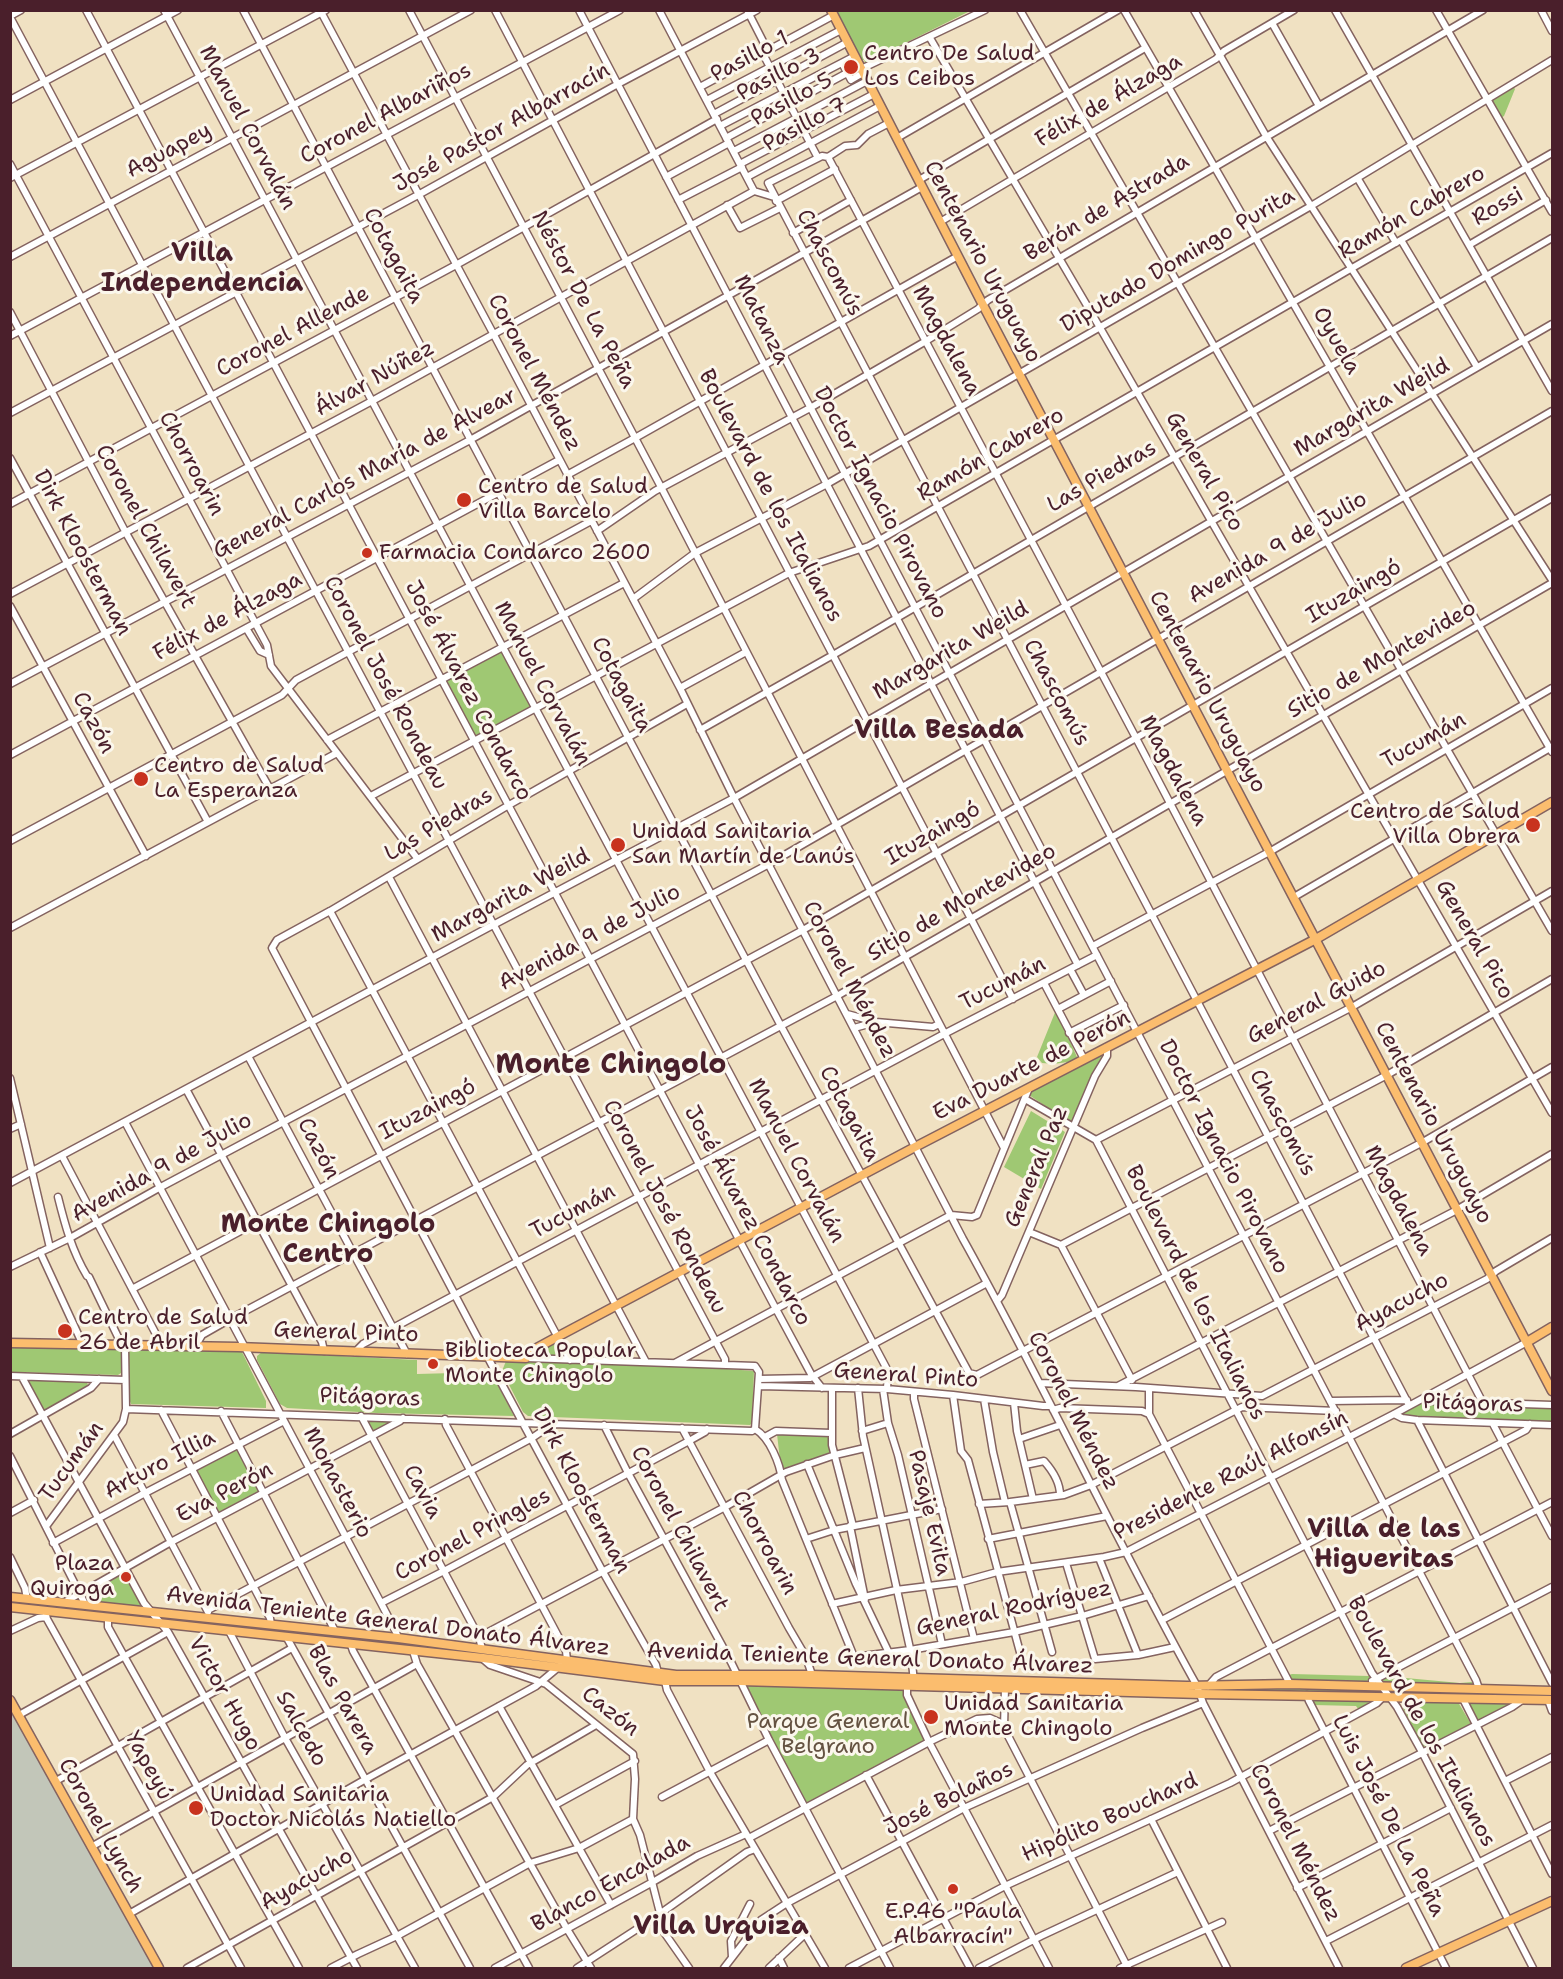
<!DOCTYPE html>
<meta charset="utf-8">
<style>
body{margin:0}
#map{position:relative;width:1563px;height:1979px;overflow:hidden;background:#f0e1c2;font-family:"Shantell Sans",sans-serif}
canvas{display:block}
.frame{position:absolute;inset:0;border:12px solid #4a1f2b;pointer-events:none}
</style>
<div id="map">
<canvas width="1563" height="1979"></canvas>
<div class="frame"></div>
</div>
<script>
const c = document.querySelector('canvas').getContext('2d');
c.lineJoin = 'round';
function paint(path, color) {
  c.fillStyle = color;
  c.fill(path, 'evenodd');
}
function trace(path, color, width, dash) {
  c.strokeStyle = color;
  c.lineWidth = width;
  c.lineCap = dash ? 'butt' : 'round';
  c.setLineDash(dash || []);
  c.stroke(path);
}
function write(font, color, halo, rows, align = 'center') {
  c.font = font + ' "Shantell Sans",sans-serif';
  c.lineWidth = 6;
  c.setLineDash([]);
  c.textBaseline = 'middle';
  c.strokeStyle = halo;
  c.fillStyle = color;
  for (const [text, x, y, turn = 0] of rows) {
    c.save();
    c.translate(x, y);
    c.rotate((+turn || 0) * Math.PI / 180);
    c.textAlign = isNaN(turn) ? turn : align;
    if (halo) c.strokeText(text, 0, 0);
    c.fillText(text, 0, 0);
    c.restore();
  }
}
paint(new Path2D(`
 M11 1708 154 1968H11Z`), '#c2c6b9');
paint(new Path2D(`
 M836 11H970L865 63 864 60H861Z
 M1513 86 1515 89 1504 116 1501 118 1492 101Z
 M502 647 536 709 474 741 442 680Z
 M1056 1010 1077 1057 1074 1061 1054 1064 1042 1063 1037 1057Z
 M1102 1054 1103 1056 1072 1122H1069L1029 1095 1031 1091Z
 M1031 1111 1065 1132 1041 1189 1004 1167Z
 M557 1337 570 1360 526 1358Z
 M11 1346 118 1348 121 1351V1373L118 1375 11 1372Z
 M136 1350 242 1352 266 1401V1408L131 1404 129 1399V1352Z
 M262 1352 417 1360V1374L491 1372 514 1416 377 1413 287 1408 280 1404 257 1360V1356Z
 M506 1361 646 1363 754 1371 752 1423 750 1425 528 1416 523 1412 502 1371Z
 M32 1379 86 1381 88 1385 43 1412 28 1385 30 1380Z
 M1424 1400 1430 1403 1552 1408V1422L1413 1417 1402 1414V1412Z
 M366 1420H395L375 1431H372Z
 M777 1434 828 1435 831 1453 784 1471 781 1469Z
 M238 1444 264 1493 217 1518 191 1469Z
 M122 1574H126L142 1605 141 1607 87 1601 88 1593Z
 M1391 1673 1395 1677 1460 1683 1472 1682 1473 1684 1472 1686 1382 1683 1380 1679Z
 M1292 1674 1369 1676 1370 1678 1365 1683 1294 1681 1289 1675Z
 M742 1682 902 1687 926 1742 807 1804Z
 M1290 1688 1362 1691 1359 1693 1207 1691 1208 1690Z
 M1391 1690 1552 1693V1697L1391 1694Z
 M1313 1699 1368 1700 1369 1704 1359 1710 1356 1706 1314 1705Z
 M1404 1701 1458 1702 1471 1724 1426 1747 1422 1746 1403 1708Z
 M1471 1703H1509V1706L1477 1721 1469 1705Z`), '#9fc873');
const minor = new Path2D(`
 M86 10 776 1309 811 1374 822 1388
 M164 10 888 1371 887 1389
 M243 10 781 1026 969 1373 977 1375 1423 1142 1552 1067
 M320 10 494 335 680 688 734 798 963 1239C1045 1386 1115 1539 1197 1686L1203 1703 1339 1968
 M409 10 661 487 1004 1148
 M495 10 1013 999
 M579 10 1078 965
 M659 10 754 191 774 197
 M747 10 768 51
 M1020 10 1552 931
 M1124 10 1552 752
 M1194 10 1266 136 1552 580
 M1335 10 1552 391
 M1436 10 1552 212
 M1541 10 1552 31
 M10 16 21 10
 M10 17 725 1359V1365
 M1272 23 1319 106
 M930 38 1099 326 1552 1113
 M763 54 818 158
 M842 63 851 80 863 73
 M861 69 985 10
 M700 87 834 15
 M10 100 178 10
 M707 100 841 30
 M714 114 848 42
 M889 123 868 134 857 145 845 146 828 157 822 156 768 183 1409 1405
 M720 126 855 56
 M726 138 847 73
 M897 138 1118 10
 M734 151 867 81
 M828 157 1136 738 1483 1403
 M10 164 267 645 271 666 417 858
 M740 164 874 94
 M666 177 729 143
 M747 177 880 106
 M10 178 326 10
 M1358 179 1396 243
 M919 180 1145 48
 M678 200 742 167
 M776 201 835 169
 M727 205 740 228 780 208
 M940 222 1216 59 1224 51 1294 10
 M793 233 851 200
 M1401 240 1477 367
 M1469 245 1546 200
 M10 257 471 10
 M10 312 126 533 270 789
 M10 336 620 10
 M783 355 1419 1571 1476 1680 1479 1689
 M10 413 418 195 618 84 757 10
 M10 458 208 822
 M567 475 635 438 958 256
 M10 504 456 265 717 119
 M597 531 655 491 810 408 926 341 978 309 988 300 1483 10
 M10 594 372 401 754 191
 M633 599 695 553 827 484 1311 206 1552 60
 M10 606 146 856
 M246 628 260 651 269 655
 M10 684 470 440 922 187
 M680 688 746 652
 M700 730 833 655 1552 238
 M327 740 624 583
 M10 755 559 460
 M371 796 789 573 869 546 1552 153
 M10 841 282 695 296 680 591 521
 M389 877 646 1362
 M1294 897 1550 748
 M330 911 570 1360
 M10 928 337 753
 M1093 946 1271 851 1552 688
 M1070 969 1084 995
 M1044 983 1084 1059
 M1058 1009 1111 981
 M847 1014 876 1022 854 1028
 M876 1022 933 1027 939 1024
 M1069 1033 1124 1005
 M248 1056 407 1354
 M10 1078 50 1248
 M186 1089 322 1342 324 1351
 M1025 1099 1096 1140
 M125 1122 381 1603 396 1632 398 1638
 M10 1129 21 1124
 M1096 1140 1372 1673 1397 1707 1422 1752 1533 1968
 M1096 1140 1352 1007 1552 891
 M62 1156 158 1338 160 1346
 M10 1183 493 925 734 798 1552 324
 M58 1197C65 1225 72 1251 87 1276L89 1277 118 1337 119 1345
 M1029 1232 1061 1245
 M1061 1245 1387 1075 1552 979
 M1061 1245 1132 1380
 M40 1252 83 1345
 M10 1267 70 1238 159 1188 769 864 1552 411
 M132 1289 803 930 1552 498
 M997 1301 1002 1295 1095 1076 1107 1056V1047
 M195 1347 202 1335 230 1319 837 996 1552 583
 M355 1352 363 1344 944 1034 1097 955
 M526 1358 755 1366 759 1372 755 1429
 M675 1363 951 1215 972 1217 977 1215 1029 1088
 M10 1376 125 1380
 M22 1377 144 1603 168 1632 357 1968
 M759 1379 810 1378 987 1283
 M1040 1383 1136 1387 1262 1396 1487 1279 1496 1271 1552 1238
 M759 1386 887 1389 953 1395 1043 1406H1051
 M1118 1386 1453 1212 1552 1154
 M832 1388V1445L853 1526
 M858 1388 863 1436 911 1653 914 1682
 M883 1389 888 1423 898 1455 942 1644
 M914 1392V1399L974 1639
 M953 1395 961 1451 968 1460 1021 1656
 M1425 1397 1433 1401 1552 1405
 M984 1399 993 1452 1005 1502
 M1330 1401 1407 1400
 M1014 1403 1017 1431 1033 1499
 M126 1409 752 1431 755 1429
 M161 1410 270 1618 271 1625
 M1053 1410 1060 1408 1142 1411 1149 1414 1290 1684
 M221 1411 335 1631
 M1149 1414V1388
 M1394 1414 1402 1418 1417 1420 1552 1425
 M361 1416 479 1637 482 1649
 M1417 1420 1552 1683
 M1493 1424 1552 1536
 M604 1425 628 1473 731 1662 769 1740 890 1968
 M682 1428 789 1628 806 1657 812 1675
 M755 1429C770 1438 780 1464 782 1480L854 1657 910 1650 1014 1632 1082 1616 1149 1596
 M862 1431 888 1423
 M10 1434 91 1388 99 1379
 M114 1435 208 1612
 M765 1437 776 1431 831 1433
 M1019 1439 1060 1425
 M10 1456 85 1604
 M807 1464 856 1584 889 1653
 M1025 1465 1044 1461C1052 1470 1060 1483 1060 1495
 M1010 1502 1052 1652
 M979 1504 1010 1502 1064 1495 1091 1485 1242 1407 1336 1411
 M10 1513 34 1500
 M47 1525 123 1422 126 1409 125 1346
 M850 1526 865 1599
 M806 1539 834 1530 942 1509
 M988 1539 1107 1516
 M53 1543 145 1493 284 1421
 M10 1557 25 1588 27 1599
 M1099 1558 1138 1655
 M1066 1563 1095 1659 1138 1655 1175 1647
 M65 1602 171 1542 400 1421 403 1418
 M381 1603 444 1571 689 1441 705 1432 707 1429
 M832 1604 896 1590 961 1582 997 1572 1104 1557 1126 1552 1394 1414 1527 1342
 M208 1610 532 1438 554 1423
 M45 1611 47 1619 241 1968
 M108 1618V1627L124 1656 299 1968
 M1162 1620 1526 1430 1530 1424
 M10 1631 38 1618 46 1617
 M229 1631 285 1738 415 1968
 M479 1637 725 1507 786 1472 835 1455 865 1448
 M287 1638 470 1968
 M351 1645 353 1651 529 1968
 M413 1651 417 1664 567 1929 591 1968
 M483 1659 490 1665 546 1684 633 1754 635 1779 633 1819 640 1835 660 1913
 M658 1673 656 1665 603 1572 504 1388 272 948 277 940 330 911 509 805 687 704
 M665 1681 667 1690 710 1772 825 1968
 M1372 1681 1552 1587
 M907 1683V1695L929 1742 1049 1968
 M1208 1686 1216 1677 1552 1502
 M1005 1688 1004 1728 1128 1968
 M1307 1695 1309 1701 1446 1968
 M1463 1699 1552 1874
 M1548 1700 1552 1711
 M499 1706 611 1905
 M19 1715 168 1632
 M866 1775 970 1968
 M56 1781 292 1648
 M1505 1781 1552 1757
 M662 1797 769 1740
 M555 1805 635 1761
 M1151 1819 1227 1968
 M1269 1831 1512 1707 1522 1700
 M749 1838 929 1742 977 1719 990 1718 999 1722 1004 1728
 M91 1847 417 1664
 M1297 1888 1451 1808
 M129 1914 366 1779 536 1686 567 1660 566 1651 446 1425 445 1419
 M654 1918 689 1968
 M1326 1941 1552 1825
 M732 1957 731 1941 750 1904
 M779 1958 784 1968
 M187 1968 493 1797 527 1765 596 1725
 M331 1968 358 1954 397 1936 530 1863 579 1848 633 1819
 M495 1968 651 1883 697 1856 746 1834
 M577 1968 654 1918 747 1852 755 1849
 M724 1968 761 1920 787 1903 964 1808 1142 1728 1203 1703
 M769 1968 805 1934
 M849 1968 1005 1886 1230 1783 1377 1703 1383 1697
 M979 1968 1041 1936 1178 1872
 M1120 1968 1222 1922`);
const major = new Path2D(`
 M831 10 983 305 1552 1391
 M1527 1342 1552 1327
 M10 1343 238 1347 526 1358 533 1350 557 1337 915 1147 1316 939 1552 802
 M10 1597 398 1638 676 1675H812L1187 1686 1290 1684 1552 1691
 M10 1607 483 1658 665 1681H740L1201 1694 1552 1700
 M10 1700 159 1968
 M1406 1968 1552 1901`);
trace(minor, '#846360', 9);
trace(major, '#846360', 11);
trace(minor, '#fff', 6);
trace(major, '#fbbd6e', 8);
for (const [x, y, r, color] of [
 [851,67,8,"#c8321e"],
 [464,500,8,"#c8321e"],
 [367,553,6,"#c8321e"],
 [141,779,8,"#c8321e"],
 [1533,825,8,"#c8321e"],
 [618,845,8,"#c8321e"],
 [65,1331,8,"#c8321e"],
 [433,1364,6,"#c8321e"],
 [126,1577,6,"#c8321e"],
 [931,1717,8,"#c8321e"],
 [196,1808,8,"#c8321e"],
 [953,1889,6,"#c8321e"]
]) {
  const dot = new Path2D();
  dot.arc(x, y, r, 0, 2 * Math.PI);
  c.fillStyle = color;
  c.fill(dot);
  trace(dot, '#fbf7ec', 2);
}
write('22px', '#4a1f2b', '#fbf7ec', [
 ["Centro De Salud",864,54],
 ["Los Ceibos",864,79],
 ["Centro de Salud",478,487],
 ["Villa Barcelo",478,512],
 ["Farmacia Condarco 2600",379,553],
 ["Centro de Salud",154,766],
 ["La Esperanza",154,791],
 ["Centro de Salud",1520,812,"right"],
 ["Villa Obrera",1520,837,"right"],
 ["Unidad Sanitaria",632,832],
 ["San Martín de Lanús",632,857],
 ["Centro de Salud",78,1318],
 ["26 de Abril",78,1343],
 ["Biblioteca Popular",445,1351],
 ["Monte Chingolo",445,1376],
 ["Plaza",114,1564,"right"],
 ["Quiroga",114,1589,"right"],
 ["Unidad Sanitaria",944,1704],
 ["Monte Chingolo",944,1729],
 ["Unidad Sanitaria",210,1795],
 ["Doctor Nicolás Natiello",210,1820],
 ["E.P.46 \"Paula",953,1912,"center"],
 ["Albarracín\"",953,1937,"center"]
], 'left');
write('22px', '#4a1f2b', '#fbf7ec', [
 ["Pasillo 1",750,57,-28],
 ["Pasillo 3",779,75,-27],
 ["Pasillo 5",792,100,-28],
 ["Félix de Álzaga",1109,101,-30],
 ["Coronel Albariños",386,114,-28],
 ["Pasillo 7",805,125,-28],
 ["Manuel Corvalán",247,128,62],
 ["José Pastor Albarracín",502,128,-29],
 ["Aguapey",169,151,-28],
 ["Rossi",1498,207,-30],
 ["Berón de Astrada",1107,208,-31],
 ["Ramón Cabrero",1412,213,-30],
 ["Cotagaita",393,256,62],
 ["Diputado Domingo Purita",1178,261,-30],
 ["Centenario Uruguayo",982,262,62],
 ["Chascomús",829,263,62],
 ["Néstor De La Peña",583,300,62],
 ["Matanza",761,320,63],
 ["Coronel Allende",293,332,-28],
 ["Magdalena",946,341,62],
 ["Oyuela",1336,341,60],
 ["Coronel Méndez",534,373,62],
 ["Álvar Núñez",375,379,-29],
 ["Margarita Weild",1372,408,-30],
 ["Ramón Cabrero",991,455,-30],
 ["Chorroarin",191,464,62],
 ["General Pico",1204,472,60],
 ["General Carlos María de Alvear",365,474,-28],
 ["Las Piedras",1102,477,-30],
 ["Boulevard de los Italianos",770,496,62],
 ["Doctor Ignacio Pirovano",880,503,62],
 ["Coronel Chilavert",145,527,61],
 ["Avenida 9 de Julio",1278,548,-30],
 ["Dirk Kloosterman",82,553,62],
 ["Ituzaingó",1354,592,-30],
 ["Félix de Álzaga",228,617,-28],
 ["Margarita Weild",951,651,-30],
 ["Sitio de Montevideo",1382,660,-30],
 ["Coronel José Rondeau",385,683,62],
 ["Manuel Corvalán",542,684,62],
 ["Cotagaita",621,685,62],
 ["José Álvarez Condarco",468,691,62],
 ["Centenario Uruguayo",1207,692,62],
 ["Chascomús",1056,693,62],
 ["Cazón",93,723,62],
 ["Tucumán",1424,741,-29],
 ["Magdalena",1173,771,62],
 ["Las Piedras",439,825,-31],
 ["Ituzaingó",933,834,-30],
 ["Margarita Weild",511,896,-28],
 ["Sitio de Montevideo",962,903,-30],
 ["Avenida 9 de Julio",590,938,-28],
 ["General Pico",1474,940,60],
 ["Coronel Méndez",849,980,62],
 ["Tucumán",1003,984,-27],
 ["General Guido",1317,1003,-28],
 ["Eva Duarte de Perón",1032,1066,-27],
 ["Ituzaingó",428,1110,-28],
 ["Cotagaita",849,1114,62],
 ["Chascomús",1282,1123,62],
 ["Centenario Uruguayo",1433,1123,62],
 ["Cazón",318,1149,62],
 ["Doctor Ignacio Pirovano",1223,1157,63],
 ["Manuel Corvalán",796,1161,62],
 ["General Paz",1037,1167,-67],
 ["Avenida 9 de Julio",162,1168,-29],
 ["Magdalena",1398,1201,62],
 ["Coronel José Rondeau",664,1207,62],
 ["Tucumán",573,1212,-28],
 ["José Álvarez Condarco",747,1216,62],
 ["Boulevard de los Italianos",1195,1293,63],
 ["Ayacucho",1402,1303,-28],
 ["General Pinto",346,1333,2],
 ["General Pinto",906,1376,4],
 ["Pitágoras",370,1398,2],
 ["Pitágoras",1473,1404,2],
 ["Coronel Méndez",1073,1411,63],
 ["Tucumán",72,1462,-54],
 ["Arturo Illia",160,1465,-28],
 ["Presidente Raúl Alfonsín",1231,1476,-27],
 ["Monasterio",337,1483,62],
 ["Dirk Kloosterman",581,1491,62],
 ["Cavia",422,1492,62],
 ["Eva Perón",225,1493,-28],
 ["Pasaje Evita",929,1513,77],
 ["Coronel Chilavert",679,1529,62],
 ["Coronel Pringles",473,1535,-28],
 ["Chorroarin",764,1543,62],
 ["General Rodríguez",1014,1609,-12],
 ["Avenida Teniente General Donato Álvarez",388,1622,7],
 ["Avenida Teniente General Donato Álvarez",870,1659,2],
 ["Victor Hugo",224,1694,61],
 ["Blas Parera",342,1700,61],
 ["Cazón",610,1712,38],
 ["Boulevard de los Italianos",1421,1722,61],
 ["Salcedo",301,1729,61],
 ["Yapeyú",148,1766,61],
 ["José Bolaños",949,1799,-26],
 ["Luis José De La Peña",1388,1816,63],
 ["Hipólito Bouchard",1110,1818,-24],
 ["Coronel Lynch",100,1826,61],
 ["Coronel Méndez",1295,1843,63],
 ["Ayacucho",307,1880,-30],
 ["Blanco Encalada",611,1884,-29]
]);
write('22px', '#645241', '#fbf7ec', [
 ["Parque General",828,1722],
 ["Belgrano",828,1747]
]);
write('bold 26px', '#4a1f2b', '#fbf7ec', [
 ["Villa",202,254],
 ["Independencia",202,284],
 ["Villa Besada",939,731],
 ["Monte Chingolo",328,1225],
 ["Centro",328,1255],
 ["Villa de las",1384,1530],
 ["Higueritas",1384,1560],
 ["Villa Urquiza",721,1927]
]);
write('bold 28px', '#4a1f2b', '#fbf7ec', [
 ["Monte Chingolo",611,1066]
]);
</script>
